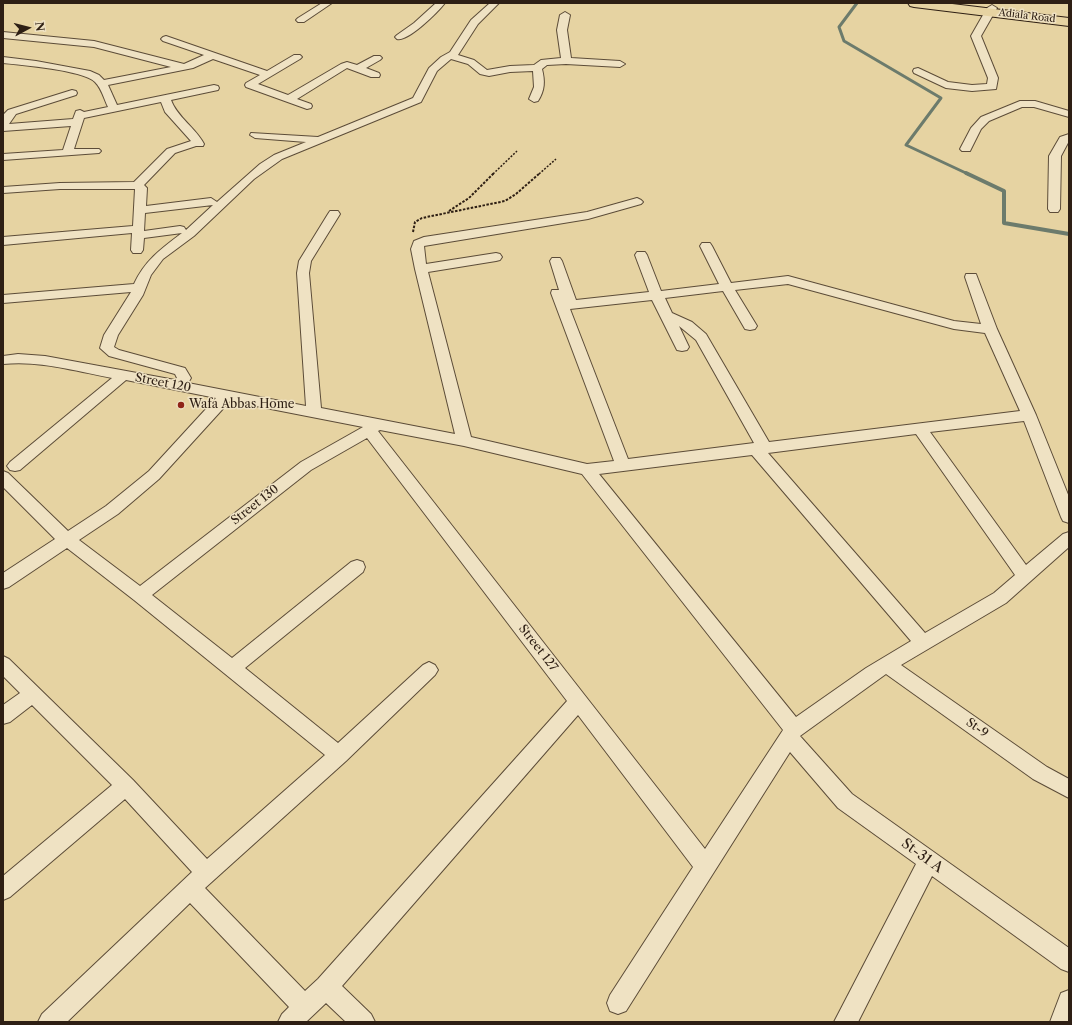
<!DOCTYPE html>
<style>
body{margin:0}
#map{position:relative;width:1072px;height:1025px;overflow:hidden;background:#e6d3a2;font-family:"Libre Caslon Text",serif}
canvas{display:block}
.frame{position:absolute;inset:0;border:4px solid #2e1f14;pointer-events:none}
.north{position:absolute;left:8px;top:8px;width:40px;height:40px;-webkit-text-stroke:3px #efe2c3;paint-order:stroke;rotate:83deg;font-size:11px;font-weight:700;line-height:16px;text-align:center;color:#2e1f14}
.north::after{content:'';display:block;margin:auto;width:14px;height:18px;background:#2e1f14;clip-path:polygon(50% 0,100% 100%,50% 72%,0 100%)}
</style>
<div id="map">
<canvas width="1072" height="1025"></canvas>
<div class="frame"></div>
<div class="north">N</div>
</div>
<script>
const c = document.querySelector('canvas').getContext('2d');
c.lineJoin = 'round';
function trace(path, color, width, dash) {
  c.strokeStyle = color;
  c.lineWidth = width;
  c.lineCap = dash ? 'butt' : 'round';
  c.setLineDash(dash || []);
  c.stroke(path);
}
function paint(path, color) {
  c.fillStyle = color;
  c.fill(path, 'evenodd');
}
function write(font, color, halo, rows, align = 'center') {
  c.font = font + ' "Libre Caslon Text",serif';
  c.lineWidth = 3;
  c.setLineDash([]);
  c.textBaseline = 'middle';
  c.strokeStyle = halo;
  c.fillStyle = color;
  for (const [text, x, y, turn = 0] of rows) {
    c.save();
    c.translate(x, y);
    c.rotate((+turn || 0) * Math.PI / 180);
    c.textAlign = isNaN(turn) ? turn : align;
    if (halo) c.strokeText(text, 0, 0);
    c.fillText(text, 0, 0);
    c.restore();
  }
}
trace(new Path2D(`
 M857 3 839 27 844 41 941 98 906 145 968 174`), '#6c7b6c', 3);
trace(new Path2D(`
 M966 173 1004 191V223L1069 234`), '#6c7b6c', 4);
const minor = new Path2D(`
 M322 3H332L304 22H298L296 20 298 18Z
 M436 3H445C438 12 408 42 397 39L395 37 397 35 414 23Z
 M490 3H499L478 24 458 55 474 60 487 70 510 66 534 65 541 60 561 58 557 30 560 15 565 12 570 15 567 30 571 58 620 61 625 64 620 67 566 64 547 65 542 69C545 81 545 90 538 101L534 102 529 99 534 87 533 71 510 72 489 76 480 74 468 64 451 59 437 71 421 102 282 159 254 179 194 236 163 259 151 275 143 295 118 335 114 347 119 350 185 368 191 378 188 383 306 406 297 273 299 261 328 214 330 211H338L340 214 311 261 309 273 321 408 455 434 415 269 411 249 414 241 424 237 587 212 637 198 641 200 643 202 641 204 588 219 424 246 426 264 496 253 500 254 502 257 500 260 496 261 428 272 471 437 587 464 614 461 551 293 552 290H559L550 261 552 258H560L562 261 576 300 649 292 635 255 637 252H645L647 255 661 291 719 284 700 246 702 243H710L712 246 731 283 788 276 954 321 981 324 965 277 966 274H976L997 329 1036 415 1069 497V523L1063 521 1061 517 1024 421 930 432 1026 565 1063 534 1069 532V547L1006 603 901 665 1047 767 1069 779V798L1033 779 886 674 800 736 852 794 1069 948V972L1061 969 932 876 858 1022H834L916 864 838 808 790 752 626 1011 618 1014 610 1011 607 1003 610 995 693 867 578 715 342 986 371 1014 375 1022H346L326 1003 306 1022H278L282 1014 289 1007 190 903 67 1022H38L42 1014 192 872 125 799 10 897 3 900V876L112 785 32 705 10 722 3 724V705L20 693 3 676V656L9 659 133 780 207 859 325 755 134 600 67 548 9 587 3 589V573L55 539 3 487V471L8 473 68 531 106 506 149 471 216 398 126 380 20 470 15 471 10 470 7 466 10 462 112 378C76 371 39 360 3 364V356L18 354 45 356 175 380 177 378 175 374 109 356 100 348 104 335 131 292 3 303V295L134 284C145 260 162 248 182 233L144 238 143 250 141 253H133L131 250 132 233 3 245V237L133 226 135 189H60L3 193V187L60 183 134 182 167 149 191 141 165 112 161 102 84 118 74 149H99L101 151 99 153 3 160V154L63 150 71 126 3 131V115L8 110 72 90 76 91 77 93 76 95 16 114 9 124 73 119 76 111 80 110 84 112 108 107C104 99 102 89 95 82 83 70 22 65 3 63V57L36 61 90 71 99 75 104 80 171 67 94 47 3 38V32L94 41 184 64 204 55 163 41 161 39 163 37 166 36 267 71 294 55H300L302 57 300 59 258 84 288 95 341 64 347 62 357 65 374 56H380L382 58 380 60 366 68 379 73 380 75 379 77H371L347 68 297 99 311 104 312 106 311 108 307 109 246 87 245 85 246 83 260 75 213 59 193 68 108 85 117 105 214 85 218 86 219 88 218 90 171 100C177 117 196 128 204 144L203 146H196L175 153 144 185 147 188 146 206 211 198 217 202 260 164 274 155 306 142 255 138 250 135 251 133 318 137 413 98 429 68 441 57 450 52 471 20ZM213 205 186 230 184 227 180 226 144 231 145 213ZM788 284 954 329 985 333 1020 411 769 442 706 334 692 322 672 313 665 298 723 291 745 329 750 330 755 329 757 326 735 290ZM652 300 677 350 682 351 687 350 689 347 679 326 696 340 754 443 628 459 570 309ZM230 401 363 427 301 462 140 586 79 540 118 514 159 479ZM380 430 464 446 582 474 783 730 705 849 378 431ZM916 434 1015 575 994 593 925 633 768 453ZM367 438 567 701 318 979 305 991 205 888 346 761 435 675 438 670 435 665 429 662 423 665 338 743 245 668 363 572 365 567 363 562 357 560 351 562 232 658 152 595 311 470ZM752 455 911 641 866 668 796 717 599 474Z
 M992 5 997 8 981 36 998 78 996 89 972 91 946 88 914 73 913 71 914 69 918 68 948 82 972 85 987 84 988 78 971 36 987 8Z
 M1020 101H1035L1069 111V117L1034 107H1022L989 121 981 129 970 151H962L960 149 971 128 981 117Z
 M1069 134V141L1061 156 1060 209 1058 212H1050L1048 209 1049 156 1060 137Z
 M1069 990V1022H1050L1061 993Z`);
const primary = new Path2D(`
 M908 3H944L1069 18V26L914 7 910 6Z`);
trace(minor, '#5c4c38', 2);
trace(primary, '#2e1f14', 2);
trace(new Path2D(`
 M493 174 517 151
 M539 174 556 159`), '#2e1f14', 1.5, [2, 1.5]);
trace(new Path2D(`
 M449 211 469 198 494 173
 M413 232 415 222 422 218 505 201 516 194 540 173`), '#2e1f14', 2, [2.5, 1.5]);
paint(minor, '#efe2c3');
paint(primary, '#e6d3a2');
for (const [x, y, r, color] of [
 [181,405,4,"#8f2418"]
]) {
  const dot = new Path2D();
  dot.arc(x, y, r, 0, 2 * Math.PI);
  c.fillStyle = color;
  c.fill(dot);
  trace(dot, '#efe2c3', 1.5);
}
write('10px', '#2e1f14', '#efe2c3', [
 ["Adiala Road",1027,16,7]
]);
write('12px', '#2e1f14', '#efe2c3', [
 ["Street 120",163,383,11],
 ["Street 130",255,505,-38],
 ["Street 127",538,648,52],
 ["St-9",977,728,35]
]);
write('12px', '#2e1f14', '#efe2c3', [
 ["Wafa Abbas Home",189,405]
], 'left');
write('14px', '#2e1f14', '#efe2c3', [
 ["St-31 A",922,856,36]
]);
</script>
